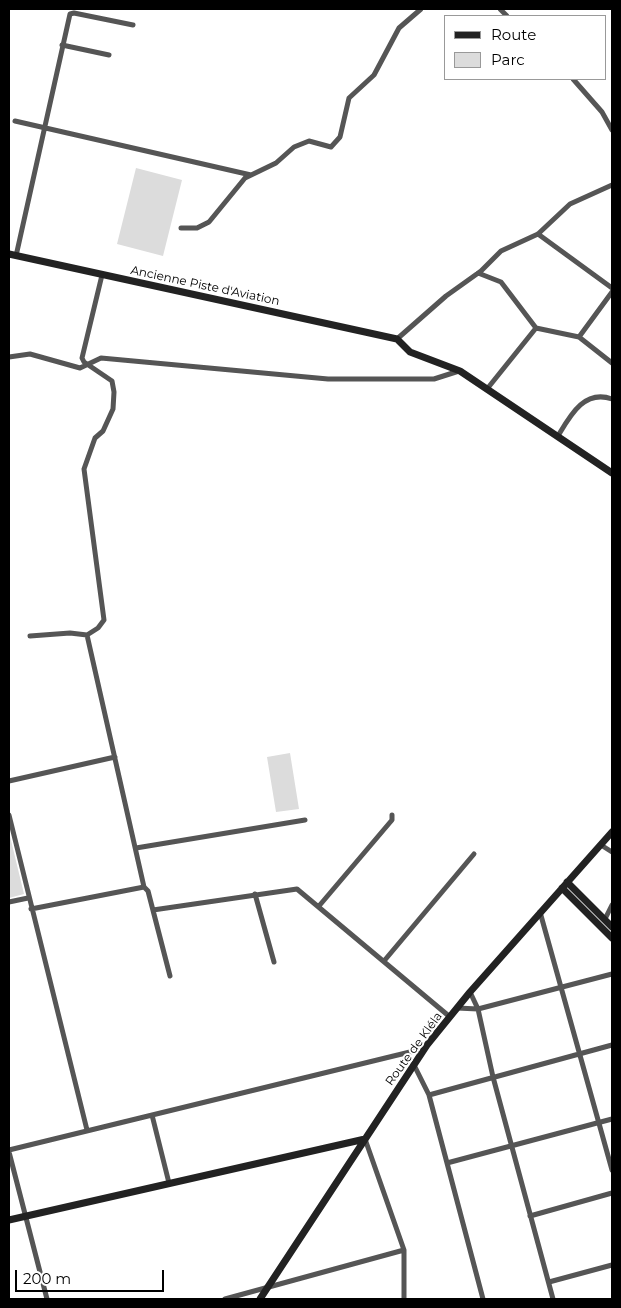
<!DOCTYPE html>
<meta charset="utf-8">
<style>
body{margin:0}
#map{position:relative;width:621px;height:1308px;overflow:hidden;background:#fff;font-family:Montserrat,sans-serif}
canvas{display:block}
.frame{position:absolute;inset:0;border:10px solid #000;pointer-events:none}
.legend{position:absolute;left:444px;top:15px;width:162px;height:65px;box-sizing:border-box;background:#fff;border:1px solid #999;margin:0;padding:6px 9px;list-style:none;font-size:15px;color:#000}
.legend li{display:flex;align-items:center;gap:10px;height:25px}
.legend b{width:25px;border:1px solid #999}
.scale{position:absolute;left:15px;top:1270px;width:149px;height:22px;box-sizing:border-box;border:2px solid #000;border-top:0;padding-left:6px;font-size:15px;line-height:18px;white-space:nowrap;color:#000;-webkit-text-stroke:4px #fff;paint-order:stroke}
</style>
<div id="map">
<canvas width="621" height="1308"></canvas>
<div class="frame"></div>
<ul class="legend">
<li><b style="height:6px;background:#222"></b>Route</li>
<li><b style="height:14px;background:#dcdcdc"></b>Parc</li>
</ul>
<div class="scale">200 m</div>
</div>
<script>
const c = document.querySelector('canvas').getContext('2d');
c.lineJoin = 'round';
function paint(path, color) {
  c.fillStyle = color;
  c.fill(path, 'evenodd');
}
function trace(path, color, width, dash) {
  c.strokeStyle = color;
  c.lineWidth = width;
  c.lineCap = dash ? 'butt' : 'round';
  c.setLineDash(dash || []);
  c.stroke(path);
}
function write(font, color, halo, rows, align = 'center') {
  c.font = font + ' Montserrat,sans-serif';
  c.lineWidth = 4;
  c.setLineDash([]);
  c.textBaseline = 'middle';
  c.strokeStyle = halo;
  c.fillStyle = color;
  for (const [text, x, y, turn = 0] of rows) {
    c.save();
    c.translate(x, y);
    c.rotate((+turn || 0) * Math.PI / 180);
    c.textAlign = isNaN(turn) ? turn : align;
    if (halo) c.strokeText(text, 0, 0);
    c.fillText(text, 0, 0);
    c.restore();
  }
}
paint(new Path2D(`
 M136 168 182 180 163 256 117 244Z
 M290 753 299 809 276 812 267 757Z
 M9 832 24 894 9 898Z`), '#dcdcdc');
trace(new Path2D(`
 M500 9 507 16
 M62 45 109 55
 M573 79 602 112 612 130
 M15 121 251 175
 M181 228H197L209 222 245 178 276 163 294 147 309 141 331 147 340 137 349 98 374 75 399 28 421 9
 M538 234 612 288
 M16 256 70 14 74 13 133 25
 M478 273 501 282 536 328 579 337 612 363
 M579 337 612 292
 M397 339 446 296 481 271 501 251 538 234 570 204 612 185
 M9 357 30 354 80 368 101 358 328 379H434L459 371
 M487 389 536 328
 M558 436C570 416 584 389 612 399
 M87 635 144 887 148 891 170 976
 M30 636 70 633 87 635 98 628 104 620 84 469 95 438 103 431 113 409 114 392 112 381 84 362 82 358 102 275
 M9 781 115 757
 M9 815 87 1130
 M601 845 612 852
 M136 848 305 820
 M255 894 274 962
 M9 902 28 898
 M319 906 392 820V815
 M31 909 144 887
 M153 910 297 889 450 1017
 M540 912 612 1170
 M605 919 612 905
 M384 961 474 854
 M470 992 478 1009 493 1077 553 1299
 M457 1008 478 1009 612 974
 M414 1065 429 1095 483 1299
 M429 1095 612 1045
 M152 1115 169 1183
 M365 1139 404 1250V1299
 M9 1150 414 1051 422 1053
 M9 1152 47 1299
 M447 1163 612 1119
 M530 1216 612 1193
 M549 1282 612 1265
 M225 1299 404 1250`), '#555', 5);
trace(new Path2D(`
 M9 254 397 339 410 352 460 371 612 473
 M567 882 612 927
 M562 888 612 938
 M9 1220 365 1139
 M260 1299 427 1045 470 992 612 832`), '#222', 7);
write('12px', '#000', '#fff', [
 ["Ancienne Piste d'Aviation",205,286,12],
 ["Route de Kléla",414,1049,-54]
]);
</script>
